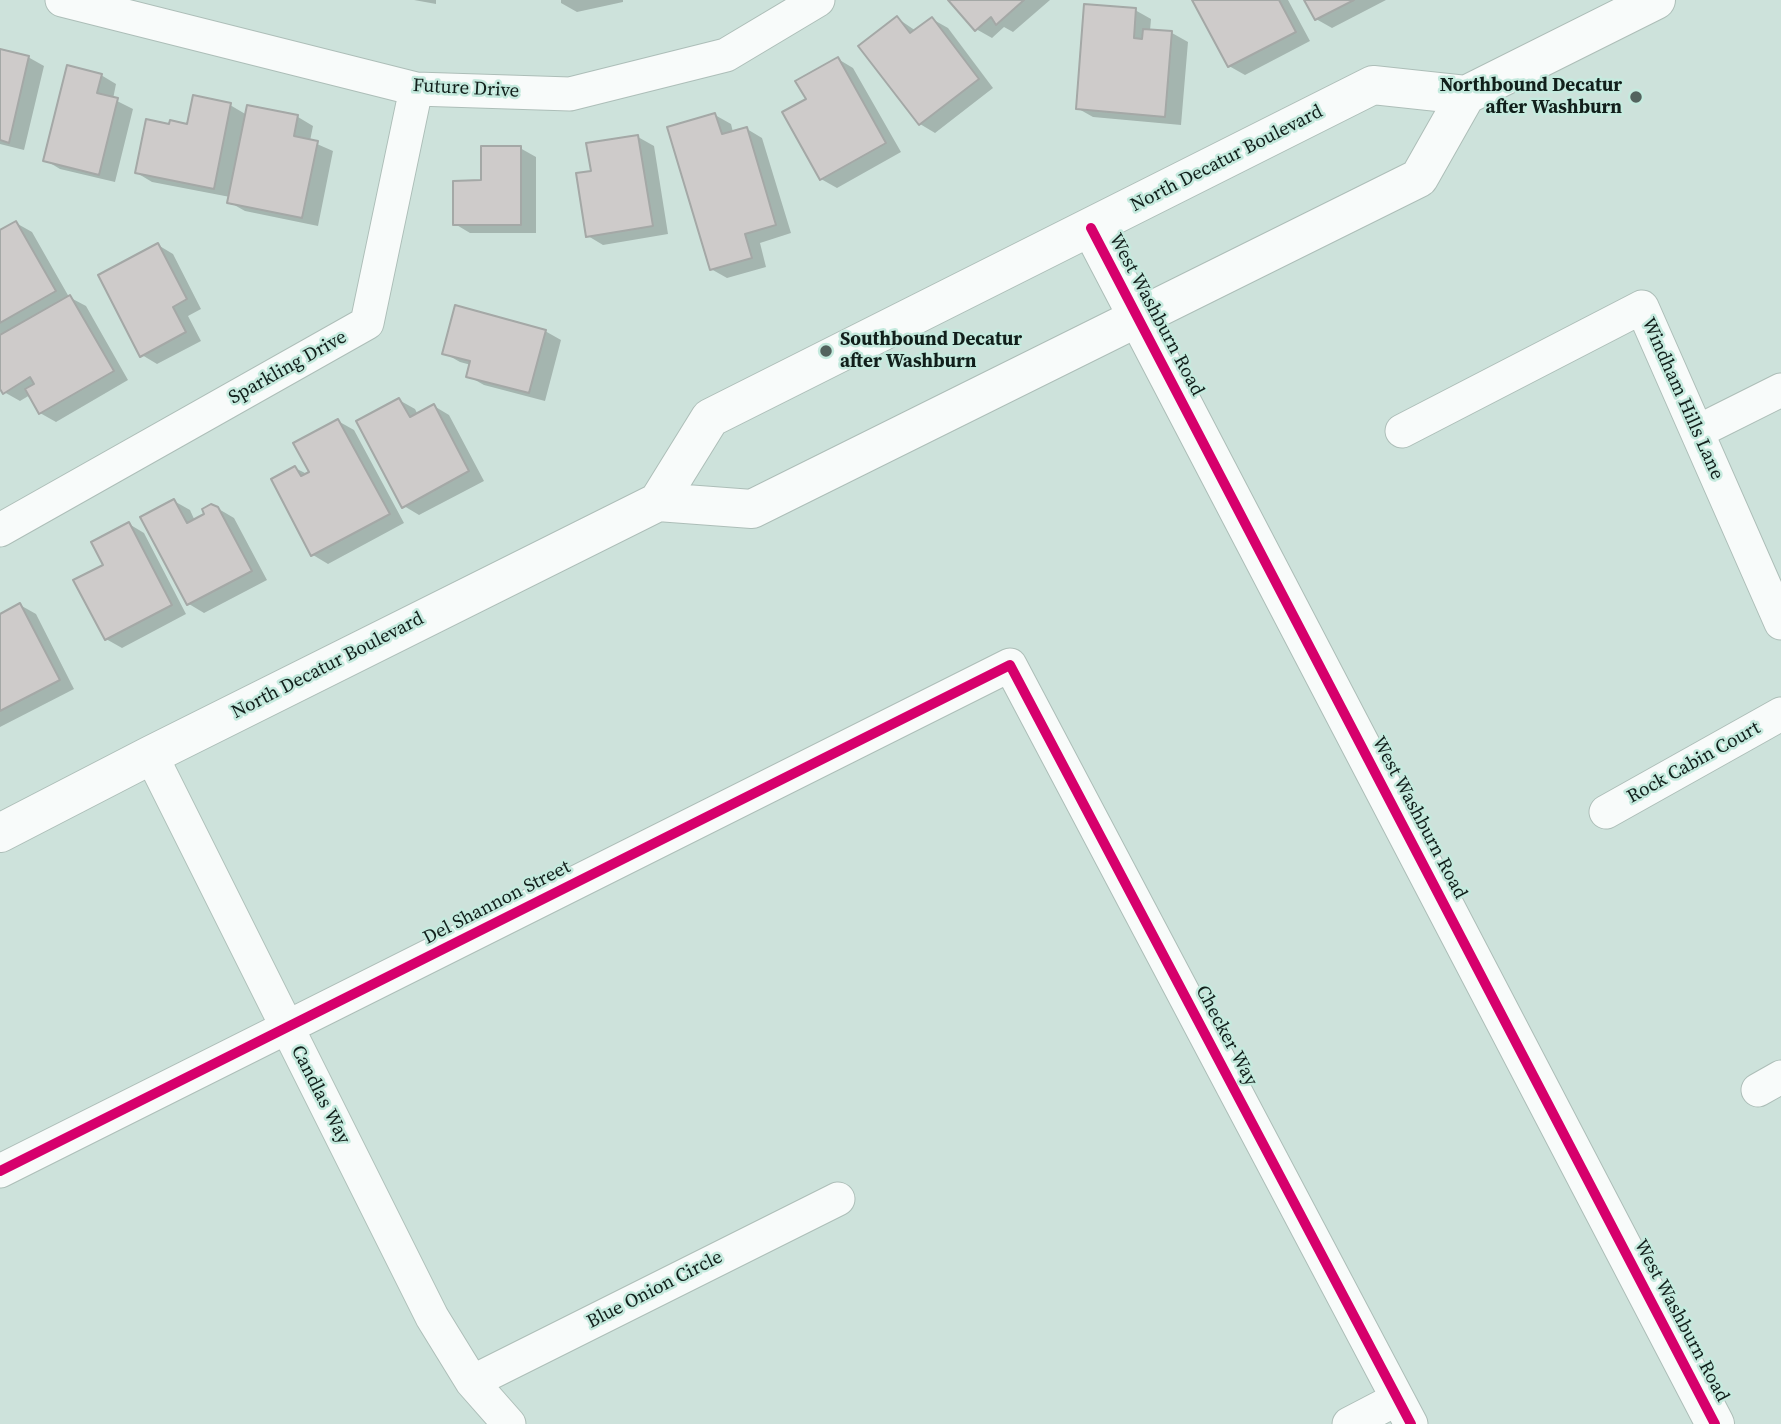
<!DOCTYPE html>
<style>
body{margin:0}
canvas{display:block;background:#cde2db}
</style>
<canvas width="1781" height="1424"></canvas>
<script>
const c = document.querySelector('canvas').getContext('2d');
c.lineJoin = 'round';
function paint(path, color) {
  c.fillStyle = color;
  c.fill(path, 'evenodd');
}
function trace(path, color, width, dash) {
  c.strokeStyle = color;
  c.lineWidth = width;
  c.lineCap = dash ? 'butt' : 'round';
  c.setLineDash(dash || []);
  c.stroke(path);
}
function write(font, color, halo, rows, align = 'center') {
  c.font = font + ' "Source Serif 4",serif';
  c.lineWidth = 5;
  c.setLineDash([]);
  c.textBaseline = 'middle';
  c.strokeStyle = halo;
  c.fillStyle = color;
  for (const [text, x, y, turn = 0] of rows) {
    c.save();
    c.translate(x, y);
    c.rotate((+turn || 0) * Math.PI / 180);
    c.textAlign = isNaN(turn) ? turn : align;
    if (halo) c.strokeText(text, 0, 0);
    c.fillText(text, 0, 0);
    c.restore();
  }
}
paint(new Path2D(`
 M414 0H436V4Z
 M561 0H623V2L577 12 561 3Z
 M951 0H1050L1013 32 1004 27 992 38 976 29Z
 M1194 0H1288L1310 41 1245 75 1229 66Z
 M1306 0H1386L1332 28 1316 19Z
 M1135 10 1151 19 1150 31 1172 33 1188 42 1181 125 1093 117 1077 108Z
 M897 18 916 31 932 19 948 28 993 88 935 133 920 124Z
 M0 51 28 57 44 66 24 150 0 144Z
 M838 59 853 68 901 152 837 188 821 179 808 100Z
 M101 75 116 84 113 99 133 109 115 182 60 169 45 160Z
 M230 105 247 115 249 107 298 117 313 126 310 141 333 151 318 226 245 211 229 202 230 197 152 182 137 173 170 126H188Z
 M715 115 731 124 733 132 747 129 762 138 791 233 760 243 766 267 727 278 711 269Z
 M638 137 654 146 668 234 603 245 588 236 593 173Z
 M520 148 536 157V233H470L455 224 482 182Z
 M16 223 32 232 69 297 86 306 128 380 56 422 40 413 30 395 20 401 4 392 0 386V232Z
 M158 245 173 254 201 309 188 316 201 341 157 364 142 355Z
 M545 331 561 340 545 401 484 385 468 376 471 365 460 362 444 353Z
 M399 400 415 409 418 415 434 406 449 415 484 481 419 515 404 506Z
 M338 421 354 430 404 523 328 564 313 555 295 468 307 474 311 473Z
 M174 501 190 510 195 521 217 508 234 518 267 580 204 613 189 604 143 517Z
 M129 524 144 533 186 614 122 648 106 639V565Z
 M20 605 36 614 74 689 0 727V616Z`), '#0003');
const building = new Path2D(`
 M948 0H1024L996 25 991 17 975 31Z
 M1192 0H1279L1296 32 1228 67Z
 M1304 0H1354L1315 20Z
 M1084 4 1136 8 1134 38 1142 39 1143 29 1172 31 1165 117 1076 109Z
 M897 16 910 33 932 17 979 79 919 125 858 46Z
 M0 49 29 56 9 143 0 140Z
 M838 57 886 143 820 180 782 112 806 99 795 81Z
 M67 65 102 74 97 93 118 98 99 175 43 161Z
 M193 95 231 103 214 189 135 173 146 119 169 124 170 120 187 124Z
 M247 105 298 115 294 136 318 141 302 218 227 203Z
 M715 113 722 134 747 127 776 225 745 234 752 258 710 270 667 127Z
 M638 135 653 226 586 237 576 173 591 171 586 143Z
 M481 146H521V225H453V181L481 180Z
 M16 221 56 291 0 323V230Z
 M158 243 187 299 173 307 186 332 140 357 98 275Z
 M70 295 114 371 39 414 25 389 34 384 30 377 3 394 0 389V335Z
 M455 305 546 330 529 393 466 377 470 361 442 354Z
 M399 398 410 417 434 404 469 471 402 508 356 421Z
 M338 419 390 514 311 556 271 479 295 466 301 476 309 472 293 443Z
 M174 499 187 523 204 514 202 509 211 504 218 507 252 571 187 605 140 517Z
 M129 522 172 605 105 640 73 580 103 565 91 542Z
 M20 603 60 680 0 711V614Z`);
paint(building, '#cecbca');
trace(building, '#a4a8a6', 2);
const minor = new Path2D(`
 M62 0 416 89 570 94 726 55 818 0
 M1402 431 1642 307 1781 623
 M1697 432 1781 390
 M0 530 367 323 416 89
 M151 755 432 1317 472 1382 509 1424
 M1606 812 1781 714
 M1758 1090 1781 1077
 M0 1171 1010 665 1411 1424
 M472 1382 838 1199
 M1349 1424 1397 1399`);
const tertiary = new Path2D(`
 M1091 228 1715 1424`);
const primary = new Path2D(`
 M658 502 710 418 1373 85 1466 95 1656 0
 M0 833 151 755 658 502 752 509 1419 178 1466 95`);
trace(minor, '#adbeb8', 35);
trace(tertiary, '#adbeb8', 40);
trace(primary, '#adbeb8', 40);
trace(minor, '#f8fbfa', 33);
trace(tertiary, '#f8fbfa', 38);
trace(primary, '#f8fbfa', 38);
trace(new Path2D(`
 M1091 228 1715 1424
 M0 1171 1010 665 1411 1424`), '#d6006c', 10);
for (const [x, y, r, color] of [
 [1636,97,7,"#53635e"],
 [826,351,7,"#53635e"]
]) {
  const dot = new Path2D();
  dot.arc(x, y, r, 0, 2 * Math.PI);
  c.fillStyle = color;
  c.fill(dot);
  trace(dot, '#c5eade', 2.5);
}
write('bold 19px', '#111f1b', '#c5eade', [
 ["Northbound Decatur",1622,86],
 ["after Washburn",1622,108],
 ["Southbound Decatur",840,340,"left"],
 ["after Washburn",840,362,"left"]
], 'right');
write('19px', '#111f1b', '#c5eade', [
 ["Future Drive",466,89,3],
 ["North Decatur Boulevard",1227,159,-27],
 ["West Washburn Road",1156,315,62],
 ["Sparkling Drive",288,368,-29],
 ["Windham Hills Lane",1682,399,66],
 ["North Decatur Boulevard",328,666,-27],
 ["Rock Cabin Court",1694,763,-29],
 ["West Washburn Road",1419,818,62],
 ["Del Shannon Street",497,903,-27],
 ["Checker Way",1226,1036,62],
 ["Candlas Way",320,1095,63],
 ["Blue Onion Circle",655,1290,-27],
 ["West Washburn Road",1681,1321,62]
]);
</script>
